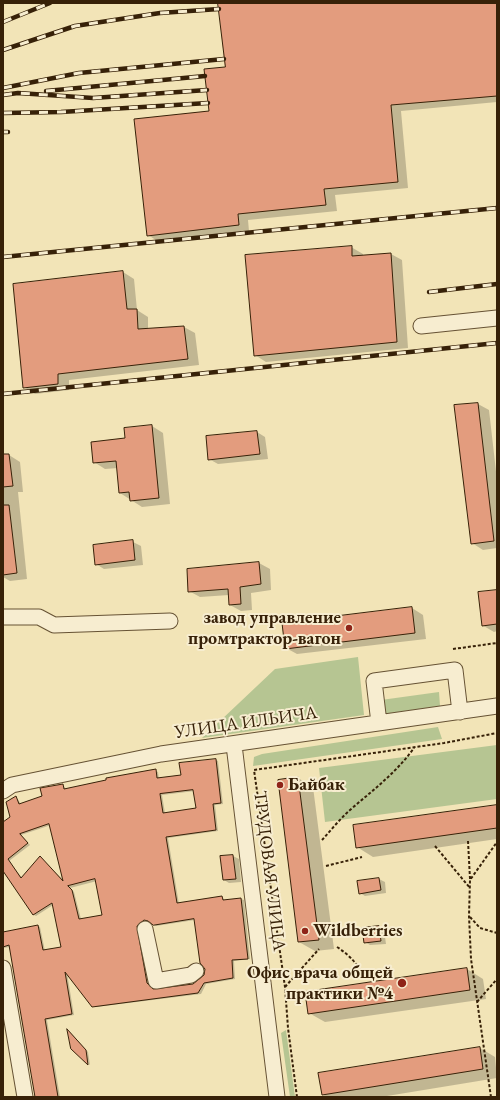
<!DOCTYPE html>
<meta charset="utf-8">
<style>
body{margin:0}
#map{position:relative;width:500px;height:1100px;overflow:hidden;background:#f2e4b7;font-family:"EB Garamond",serif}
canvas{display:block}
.frame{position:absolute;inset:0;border:4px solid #372108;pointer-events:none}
</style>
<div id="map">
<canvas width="500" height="1100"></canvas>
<div class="frame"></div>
</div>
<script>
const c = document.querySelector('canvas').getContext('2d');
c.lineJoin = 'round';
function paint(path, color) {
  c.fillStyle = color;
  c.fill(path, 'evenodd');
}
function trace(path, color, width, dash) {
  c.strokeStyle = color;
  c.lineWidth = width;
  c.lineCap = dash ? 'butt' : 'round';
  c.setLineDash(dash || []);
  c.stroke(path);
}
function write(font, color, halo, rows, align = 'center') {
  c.font = font + ' "EB Garamond",serif';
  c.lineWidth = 4;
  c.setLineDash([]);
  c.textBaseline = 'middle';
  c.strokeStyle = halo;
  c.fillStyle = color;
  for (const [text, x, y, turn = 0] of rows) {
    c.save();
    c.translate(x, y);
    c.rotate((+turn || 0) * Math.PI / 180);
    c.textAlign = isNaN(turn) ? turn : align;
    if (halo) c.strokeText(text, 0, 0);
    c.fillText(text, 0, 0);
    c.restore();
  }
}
paint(new Path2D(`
 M358 657 364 715 202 738 275 669Z
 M439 692 440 706 383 714 381 700Z
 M438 727 442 739 253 766 254 757 262 754Z
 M497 745V799L325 822 319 768Z
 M286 1030 295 1097H290L281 1033Z`), '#b6c592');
paint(new Path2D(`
 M219 3H497V102L401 111 408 188 335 195 337 211 248 220 249 231 159 242 148 235 210 112 226 68Z
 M351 247 363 254V256L391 254 402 260 408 348 266 362 255 355Z
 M123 272 134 279 137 310 148 317V329L184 327 195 333 199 365 69 380V390L35 394 24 387Z
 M478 404 489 410 497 480V548L483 550 472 543 456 405Z
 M152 426 163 433 170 504 142 507 120 493 118 468 105 469 94 462 127 439 126 429Z
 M257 432 265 437 268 459 218 464 209 459Z
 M9 455 20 462 23 492H18L27 579 10 581 3 577V456Z
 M133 542 141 546 143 565 104 569 96 564Z
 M259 563 270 569 271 590 251 593 252 610 241 611 230 605 229 595 200 597 189 591Z
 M497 591V631L494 632 482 625Z
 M412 608 423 615 426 639 297 654 286 648Z
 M216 760 218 761 223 804 215 805 218 831 168 838 179 904 222 897 225 901 241 899 244 900 250 959 234 961 235 979 206 984 201 994 96 1007 67 973 74 1015 47 1020 60 1097H36L10 947 3 948V933L38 926 40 927 45 951 63 948 53 905 36 916 34 915 3 869V823L11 817 16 797 21 804 43 796 63 785 66 789 156 771 158 772 159 779 182 776ZM195 791 197 809 165 813 162 795ZM51 825 65 882 40 857 22 878 9 861 30 845 21 835ZM97 881 104 916 81 919 74 892 70 888ZM195 920 206 969 205 975 193 985 154 990 149 985 139 927 146 921H150L156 926Z
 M298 778 313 787 334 949 315 951 299 942Z
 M497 806V839L373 857 357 847Z
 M233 856 239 859 241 882 229 883 224 880 221 857Z
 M379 879 385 882 386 893 365 896 360 893Z
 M379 927 384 930 386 944 370 945 365 942Z
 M467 969 483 979 486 999 325 1022 309 1013Z
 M3 994 7 1022 3 1023Z
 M69 1031 88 1052 90 1065 72 1049Z
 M480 1048 495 1057 497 1078 381 1097H327L323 1095Z`), '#0003');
const building = new Path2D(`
 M218 3H497V96L391 105 398 182 324 189 326 205 238 214 239 225 147 236 134 119 209 111 204 69 225 67Z
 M352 246V256L391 253 397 342 254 356 245 255Z
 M123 271 127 309H137L138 329 184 326 188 359 58 374V384L23 388 13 284Z
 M478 403 494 541 471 544 454 405Z
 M152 425 159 498 130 501 129 492 119 493 116 461 93 463 91 442 125 438 124 428Z
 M257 431 260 454 208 460 206 436Z
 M3 454H9L13 486 3 487Z
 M3 505H9L17 573 3 575Z
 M133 540 135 560 95 565 93 545Z
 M259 562 261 584 240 587 241 604 229 605 228 589 188 592 187 569Z
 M497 590V624L482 626 478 592Z
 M412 607 415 633 285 649 282 623Z
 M216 759 221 803 213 804 216 830 166 837 177 903 222 896 223 900 241 898 248 959 232 960 233 978 204 983 198 993 92 1007 65 972 72 1014 45 1019 58 1097H35L9 945 3 947V932L38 925 43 950 61 947 52 903 33 915 3 871V822L10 817 6 802 16 796 19 804 42 796 40 788 63 784 64 789 106 780V778L156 769 157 778 181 775 179 763ZM193 790 196 808 163 813 160 794ZM49 824 63 881 40 856 21 878 8 859 28 843 20 834ZM95 879 102 915 79 919 72 890 68 886ZM194 919 200 963 205 969 204 975 193 984 153 989 147 983 137 926 144 920 148 921 153 925Z
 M298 777 319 940 298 942 278 780Z
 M497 805V828L356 848 353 825Z
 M233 855 236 879 223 880 220 856Z
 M379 878 381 890 359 894 357 881Z
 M379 926 381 941 364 943 362 928Z
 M467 968 470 990 308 1014 305 992Z
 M67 1029 86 1050 88 1065 71 1049Z
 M480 1047 483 1069 322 1095 318 1073Z`);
paint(building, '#e39c7e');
trace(building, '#372108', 1);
const minor = new Path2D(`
 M421 326 497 318
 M3 617H39L54 625 170 621
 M379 723 374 681 455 670 460 712
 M234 745 277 1097
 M3 791 12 785 161 754 497 706
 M145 929 156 981 191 975 196 971
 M3 968 25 1097`);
trace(minor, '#665234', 17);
trace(new Path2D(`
 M453 649 497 643
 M322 840C331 830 340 819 350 810 373 790 396 773 414 748
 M468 841 470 879
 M435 846 470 888
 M326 866 362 857
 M470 917 480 928 497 933
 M337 947C348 954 357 963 363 975
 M285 987 319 949
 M477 1002 497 979
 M297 1097 288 1028 285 987 254 770 444 743 497 733
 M491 1097 471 959 469 916 470 880 497 842`), '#372108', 2, [3, 2]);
trace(minor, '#f7edd0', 15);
const rail = new Path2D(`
 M3 22 50 3
 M3 50 75 26 160 13 219 9
 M3 88 79 73 224 59
 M46 91 205 76
 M3 95 18 93 93 98 207 90
 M3 113 61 112 208 103
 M3 132H8
 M3 257 497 208
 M429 292 497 284
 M3 394 497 343`);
trace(rail, '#372108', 4.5);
trace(rail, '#f7edd0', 3, [9]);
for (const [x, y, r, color] of [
 [349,628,4,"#8f2418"],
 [280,785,4,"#8f2418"],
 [305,931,4,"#8f2418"],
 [402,983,5,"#8f2418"]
]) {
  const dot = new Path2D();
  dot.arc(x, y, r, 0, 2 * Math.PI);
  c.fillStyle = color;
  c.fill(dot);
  trace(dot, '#f7edd0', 1.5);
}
write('bold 18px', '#372108', '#f7edd0', [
 ["завод управление",341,618],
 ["промтрактор-вагон",341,639],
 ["Байбак",288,785,"left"],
 ["Wildberries",313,931,"left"],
 ["Офис врача общей",393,973],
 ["практики №4",393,994]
], 'right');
write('18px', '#372108', '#f7edd0', [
 ["УЛИЦА ИЛЬИЧА",246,723,-8],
 ["ТРУДОВАЯ УЛИЦА",269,871,83]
]);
</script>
